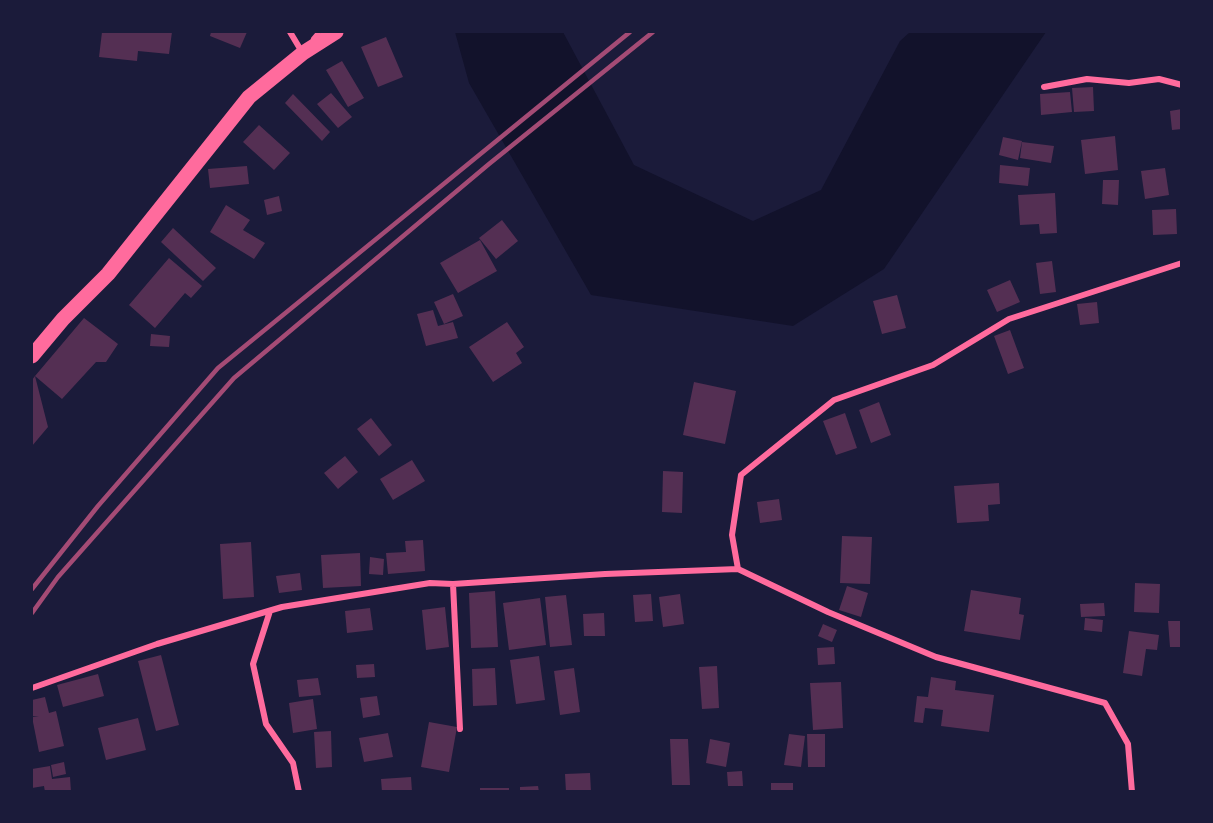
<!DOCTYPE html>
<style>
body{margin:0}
#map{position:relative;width:1213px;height:823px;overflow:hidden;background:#1b1b3a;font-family:"Alegreya Sans",sans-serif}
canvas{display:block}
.frame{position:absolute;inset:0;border:33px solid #1b1b3a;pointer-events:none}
</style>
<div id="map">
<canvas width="1213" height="823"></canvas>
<div class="frame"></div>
</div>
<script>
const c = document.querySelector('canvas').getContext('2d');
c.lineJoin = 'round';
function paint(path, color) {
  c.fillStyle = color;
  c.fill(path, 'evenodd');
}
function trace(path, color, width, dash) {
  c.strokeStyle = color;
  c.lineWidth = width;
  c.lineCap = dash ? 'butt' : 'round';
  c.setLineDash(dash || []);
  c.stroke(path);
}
paint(new Path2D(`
 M455 32H563L634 165 753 221 821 190 900 41 910 32H1046L884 269 793 326 591 295 469 83Z`), '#12122b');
paint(new Path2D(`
 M102 32H172L169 54 138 51 137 61 99 57Z
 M211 32H247L240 48 210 36Z
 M386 37 403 77 378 87 361 47Z
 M342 61 364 98 348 107 326 70Z
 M1093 87 1094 111 1074 112 1072 88Z
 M1070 92 1072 112 1041 115 1040 94Z
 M331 93 352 117 338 128 317 104Z
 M293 94 330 132 322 141 285 103Z
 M1182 109V129L1172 130 1170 111Z
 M259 125 290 153 274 170 243 142Z
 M1115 136 1118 170 1085 174 1081 140Z
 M1003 137 1022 141 1018 160 999 155Z
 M1022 142 1054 146 1051 163 1020 158Z
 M1000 165 1030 168 1028 186 999 183Z
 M247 166 249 184 210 188 208 169Z
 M1165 168 1169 195 1145 199 1141 171Z
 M1103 180H1119L1118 205 1102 204Z
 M1055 193 1057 233 1040 234 1039 224 1020 225 1018 195Z
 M279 196 282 211 267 215 264 200Z
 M226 205 250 220 243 230 265 243 254 259 210 232Z
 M1176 209 1177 234 1153 235 1152 210Z
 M502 220 518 241 496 259 479 238Z
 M173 228 216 268 203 281 161 242Z
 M480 240 497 271 458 293 440 263Z
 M169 258 202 286 191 298 185 293 155 328 129 305Z
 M1052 261 1056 292 1040 294 1036 263Z
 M1010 280 1020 302 997 312 987 290Z
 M453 294 463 316 444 324 434 302Z
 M897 295 906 328 882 334 873 301Z
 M1097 302 1099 323 1080 325 1077 304Z
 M433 310 438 326 453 322 458 338 426 346 417 314Z
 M84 318 118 344 106 362H96L62 399 35 376Z
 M507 322 524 347 516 353 522 363 493 382 469 347Z
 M1010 330 1024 368 1008 374 994 336Z
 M151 334 170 336 169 347 150 346Z
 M35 376 48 427 32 446V380Z
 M694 382 736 391 725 444 683 435Z
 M879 402 891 435 871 443 859 410Z
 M845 413 857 448 836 455 823 421Z
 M371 418 392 445 379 456 357 429Z
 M345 456 358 472 338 489 324 473Z
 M412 460 425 481 393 500 380 479Z
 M663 471 683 472 682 513 662 512Z
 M999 483 1000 504 988 505 989 521 957 523 954 486Z
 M779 499 782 520 760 523 757 502Z
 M842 536 872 537 870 584 840 583Z
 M423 540 425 571 388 574 386 553 406 552 405 541Z
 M251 542 254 597 223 599 220 544Z
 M360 553 361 586 323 588 321 555Z
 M370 557 384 559 383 575 369 574Z
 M300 573 302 590 279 593 276 576Z
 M1135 583 1160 584 1159 613 1134 612Z
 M847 586 868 593 861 617 839 610Z
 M971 590 1021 598 1019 614 1024 615 1020 640 964 631Z
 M495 591 498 647 471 648 469 593Z
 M651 594 653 621 635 622 633 595Z
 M680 594 684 624 663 627 659 597Z
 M566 595 572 645 550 647 545 597Z
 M540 598 546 645 509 650 503 603Z
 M1104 603 1105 616 1081 617 1080 604Z
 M445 607 449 647 426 650 422 610Z
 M370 608 373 630 347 633 345 611Z
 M604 613 605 636H584L583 614Z
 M1085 618 1103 620 1102 632 1084 630Z
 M1168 621H1182V647H1170Z
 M823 624 837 630 832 642 818 636Z
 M1129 631 1159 635 1157 650 1146 649 1142 676 1123 673Z
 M834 647 835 664 818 665 817 648Z
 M161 655 179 725 156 731 138 661Z
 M539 656 545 700 516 704 510 660Z
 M374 664 375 677 357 678 356 665Z
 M717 666 719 708 702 709 699 667Z
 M495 668 497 705 473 706 472 669Z
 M574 668 580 712 560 715 554 671Z
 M98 674 104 696 63 707 57 685Z
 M931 677 956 681 955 690 994 695 989 732 941 726 943 710 925 708 923 723 914 722 917 696 928 697Z
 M318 678 321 695 299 697 297 680Z
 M841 682 843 728 813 730 810 683Z
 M377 696 380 715 363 718 360 698Z
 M45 697 49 713 56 711 64 746 39 752 32 717 39 716H32V700Z
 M313 699 317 729 293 733 289 703Z
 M138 718 146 750 106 760 98 728Z
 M429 722 457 727 449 772 421 767Z
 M331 731 332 767 316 768 314 732Z
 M388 733 393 757 364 762 359 738Z
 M789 734 805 736 801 767 784 765Z
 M807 734H825V767H808Z
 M670 739H688L690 785H672Z
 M710 739 730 743 726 767 706 763Z
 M64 762 66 774 53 777 51 765Z
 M50 766 52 779 70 777 71 792H45L44 786 32 788V769Z
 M742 771 743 786H728L727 772Z
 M590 773 591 792H566L565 774Z
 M411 777 412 792H382L381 779Z
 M771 783H793V792H771Z
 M538 786 539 792H520V787Z
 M480 788H509V792H480Z`), '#542f53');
trace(new Path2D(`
 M313 39 319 32`), '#ff6b9d', 4.5);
trace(new Path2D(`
 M290 32 302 52
 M1044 87 1087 79 1129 83 1159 79 1182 85
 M738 569 732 535 741 475 834 400 933 365 1009 319 1182 263
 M453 584 460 729
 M270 611 253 664 266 724 293 763 299 792
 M32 688 157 644 282 607 430 583 453 584 605 574 738 569 828 612 936 657 1105 703 1128 744 1132 792`), '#ff6b9d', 6);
trace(new Path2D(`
 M32 356 63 319 108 274 249 97 303 53 336 32`), '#ff6b9d', 15);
trace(new Path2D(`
 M32 589 98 506 218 368 630 32
 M32 613 58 577 234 378 489 164 653 32`), '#a44b75', 4.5);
</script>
